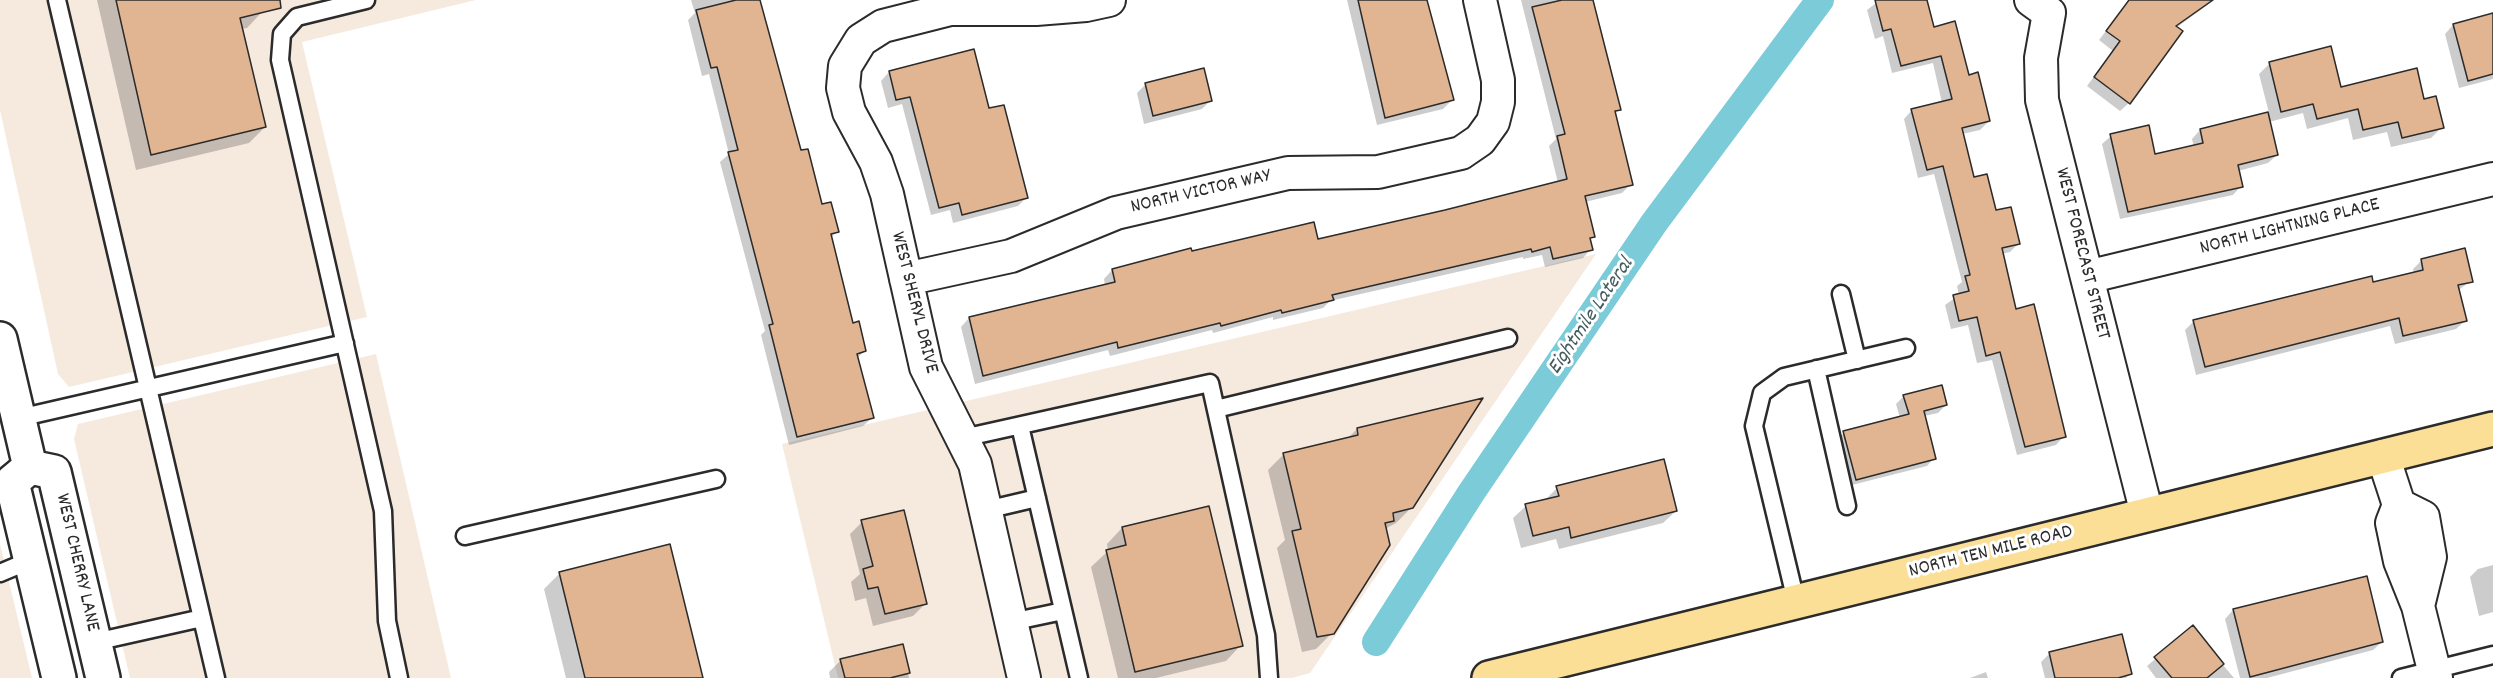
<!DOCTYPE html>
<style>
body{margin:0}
canvas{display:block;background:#fff}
</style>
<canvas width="2493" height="678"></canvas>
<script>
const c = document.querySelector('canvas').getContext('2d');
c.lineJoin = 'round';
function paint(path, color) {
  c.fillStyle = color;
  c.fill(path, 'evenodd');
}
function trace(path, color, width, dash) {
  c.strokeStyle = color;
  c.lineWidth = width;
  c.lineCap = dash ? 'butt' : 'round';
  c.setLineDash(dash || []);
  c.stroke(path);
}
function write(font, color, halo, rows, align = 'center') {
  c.font = font + ' Dekko,sans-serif';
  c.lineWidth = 6;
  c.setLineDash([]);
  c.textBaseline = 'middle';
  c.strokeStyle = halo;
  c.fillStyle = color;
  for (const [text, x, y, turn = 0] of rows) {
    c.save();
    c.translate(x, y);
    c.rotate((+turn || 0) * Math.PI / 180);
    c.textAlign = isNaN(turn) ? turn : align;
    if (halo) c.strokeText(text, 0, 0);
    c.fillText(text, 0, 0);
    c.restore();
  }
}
paint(new Path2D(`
 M0 0H476L302 42 367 317 69 387 58 374 0 110Z
 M1596 254 1310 673 1292 678H838L782 444Z
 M376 354 451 678H130L74 439 78 424Z
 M0 544 32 678H0Z`), '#f6e9de');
paint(new Path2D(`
 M97 0H259L262 12 247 28 241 29 265 127 249 143 136 170Z
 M691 0H759L800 152 821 206 837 231 831 238 852 324 865 351 857 358 872 418 863 426 789 445 761 335 765 331 720 162 729 154 709 74 702 76 688 20 695 13Z
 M1347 0H1426L1452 100 1443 109 1377 125Z
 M1521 0H1592L1619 110 1614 114 1631 184 1622 193 1585 202 1593 236 1589 240 1591 249 1583 258 1545 267 1542 255 1523 259V257L1330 301 1323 308 1273 320V317L1213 333 1212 330 1110 356 1108 350 975 384 961 327 969 318 1105 286 1104 279 1112 270 1190 250 1191 253 1317 240 1446 212 1558 183 1549 146 1556 139Z
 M1926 0 1933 28 1968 76 1989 121 1980 130 1962 134 1973 179 2019 243 2010 252 2002 254 2015 310 2064 436 2056 445 2017 455 1992 360 1977 363 1968 325 1951 329 1945 305 1959 295 1957 286 1962 282 1934 174 1918 178 1904 119 1912 110 1942 103 1933 63 1892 73 1883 36 1875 39 1867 10 1880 0Z
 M2130 0H2214L2176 28 2129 103 2120 111 2087 86 2113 51 2099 40Z
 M2493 15V79L2459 88 2445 34 2453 25Z
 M2270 63 2340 88 2423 101 2442 127 2431 138 2391 147 2387 132 2353 140 2348 118 2307 129 2303 113 2269 122 2277 155 2268 163 2238 171 2241 186 2233 195 2120 219 2102 144 2111 136 2154 156 2194 147 2192 139 2200 130 2269 113 2259 74Z
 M889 72 988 110 1026 198 1018 206 953 223 950 210 931 215 902 104 888 108 881 81Z
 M1145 85 1210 101 1202 109 1144 124 1137 93Z
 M2422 260 2471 281 2457 291 2465 321 2456 329 2395 344 2390 326 2196 375 2185 330 2194 321 2414 273 2413 269Z
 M1904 396 1946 405 1938 413 1924 416 1934 458 1927 466 1848 486 1836 441 1844 433 1900 418 1896 404Z
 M1357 429 1412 507 1396 523 1385 529 1332 633 1316 649 1302 652 1277 548 1285 540 1268 470 1284 454 1347 439Z
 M1557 488 1676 511 1663 523 1559 549 1556 539 1521 548 1513 518 1526 506 1545 500Z
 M862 522 926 603 913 616 873 626 866 598 855 601 851 582 860 574 850 534Z
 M1122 528 1241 645 1226 661 1156 678H1118L1091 567 1108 551 1107 544Z
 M2493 565V612L2479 616 2470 577 2478 569Z
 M560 573 701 678H566L544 589Z
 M2233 610 2382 642 2373 650 2267 678H2240L2225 619Z
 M2192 628 2234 678H2156L2147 666Z
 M902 645 909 678H830L829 672 841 660Z
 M2050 653 2130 674 2126 678H2045L2041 662Z
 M1986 672 1988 678H1970Z`), '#0003');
trace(new Path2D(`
 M1376 642 1471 493 1654 223 1820 0`), '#7ccbd8', 28);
const building = new Path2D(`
 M116 0H280L281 8 240 18 266 127 151 155Z
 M736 0H760L801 150 808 149 822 204 831 202 839 232 831 234 853 323 859 321 866 351 857 354 874 418 797 437 769 325 773 324 728 152 738 150 717 67 711 68 696 10Z
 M1358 0H1427L1454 100 1385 118Z
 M1562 0H1593L1621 110 1615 111 1633 185 1585 196 1595 237 1590 238 1593 250 1553 259 1550 247 1532 252 1531 249 1332 295 1334 300 1282 313 1281 310 1221 326 1220 323 1118 348 1117 342 983 376 969 317 1115 282 1112 269 1191 248 1192 251 1314 222 1318 239 1445 210 1567 179 1557 136 1565 134 1532 7Z
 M1875 0H1927L1934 27 1955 21 1969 75 1978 72 1990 121 1962 128 1974 177 1987 174 1996 210 2011 207 2020 244 2002 248 2016 309 2034 304 2066 437 2025 447 2000 352 1986 356 1977 317 1959 321 1953 295 1969 291 1965 276 1970 275 1943 166 1927 170 1911 109 1952 99 1941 56 1901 66 1891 29 1883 31Z
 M2129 0H2213L2176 26 2183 31 2130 104 2094 77 2120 41 2106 31Z
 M2493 13V74L2468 81 2453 24Z
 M2331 46 2341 87 2417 68 2424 99 2436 96 2444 128 2402 138 2398 122 2363 130 2358 109 2317 119 2313 104 2281 112 2269 62Z
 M974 49 989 108 1004 105 1028 198 962 215 959 203 939 208 910 97 896 100 889 71Z
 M1204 68 1212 101 1153 116 1145 83Z
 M2268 112 2278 155 2238 165 2243 187 2128 212 2110 134 2149 125 2155 154 2203 143 2200 129Z
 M2465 248 2473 282 2458 285 2467 321 2403 336 2399 318 2205 367 2193 320 2372 276 2373 282 2423 270 2421 259Z
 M1942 385 1947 405 1924 411 1936 459 1856 480 1843 431 1909 414 1903 395Z
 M1483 398 1413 508 1393 513 1394 521 1385 523 1390 545 1334 634 1317 637 1292 531 1301 529 1283 453 1358 435 1357 428Z
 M1664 459 1677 511 1571 538 1569 527 1533 536 1525 504 1559 496 1556 486Z
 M1209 506 1243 646 1135 672 1106 550 1126 545 1122 527Z
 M904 510 927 604 885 614 878 587 868 589 863 569 873 566 861 520Z
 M670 544 703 678H585L559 572Z
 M2367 576 2383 642 2250 677 2233 609Z
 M2193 625 2224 664 2207 678H2172L2154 657Z
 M2122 634 2132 674 2118 678H2055L2049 652Z
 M903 644 910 673 890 678H845L840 659Z`);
paint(building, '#e1b591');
trace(building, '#2b2b2b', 1.5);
const lane = new Path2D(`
 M57 0 216 678
 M366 0 297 17 282 34 280 60 383 511 387 621 399 678
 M1841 294 1857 360
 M1816 369 1847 506
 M1216 409 1508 338
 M19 418 345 343
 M1020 426 1079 678
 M963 438 1210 383 1266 635 1269 678
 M986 510 1037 498
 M465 536 716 479
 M0 573 31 560
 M1796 601 1754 426 1762 393 1784 377 1906 348
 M1011 622 1063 611
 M95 642 202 618
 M2401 678 2493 655`);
const street = new Path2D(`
 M2031 0 2049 13 2041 58 2042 100 2147 514
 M2087 277 2493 179
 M906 279 1011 256 1116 213 1288 173 1378 172 1461 153 1480 140 1493 122 1498 102V80L1480 0
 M2383 456 2399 505 2392 523 2400 561 2418 606 2430 557 2423 517 2399 505
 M2418 606 2436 678
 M1024 678 975 464 926 367 887 194 876 162 849 112 843 88 845 66 861 40 883 26 950 9H1036L1086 5 1109 0`);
const secondary = new Path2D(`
 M0 339 30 467
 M59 678 12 482 30 467 54 472 103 678`);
const primary = new Path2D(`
 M1489 678 2493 429`);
trace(lane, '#2b2b2b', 21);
trace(street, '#2b2b2b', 36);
trace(secondary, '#2b2b2b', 38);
trace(primary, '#2b2b2b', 38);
trace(lane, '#fff', 16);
trace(street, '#fff', 32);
trace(secondary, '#fff', 33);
trace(primary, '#fbdf96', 33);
write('20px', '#2b2b2b', '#fff', [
 ["NORTH VICTOR WAY",1201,193,-13],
 ["NORTH LIGHTNING PLACE",2290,228,-14],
 ["WEST FORECAST STREET",2081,254,76],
 ["WEST SHERYL DRIVE",913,303,76],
 ["NORTH TEN MILE ROAD",1991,553,-14],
 ["WEST CHERRY LANE",76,563,77]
]);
write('italic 21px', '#435b5f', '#fff', [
 ["Eightmile Lateral",1592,317,-56]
]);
</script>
